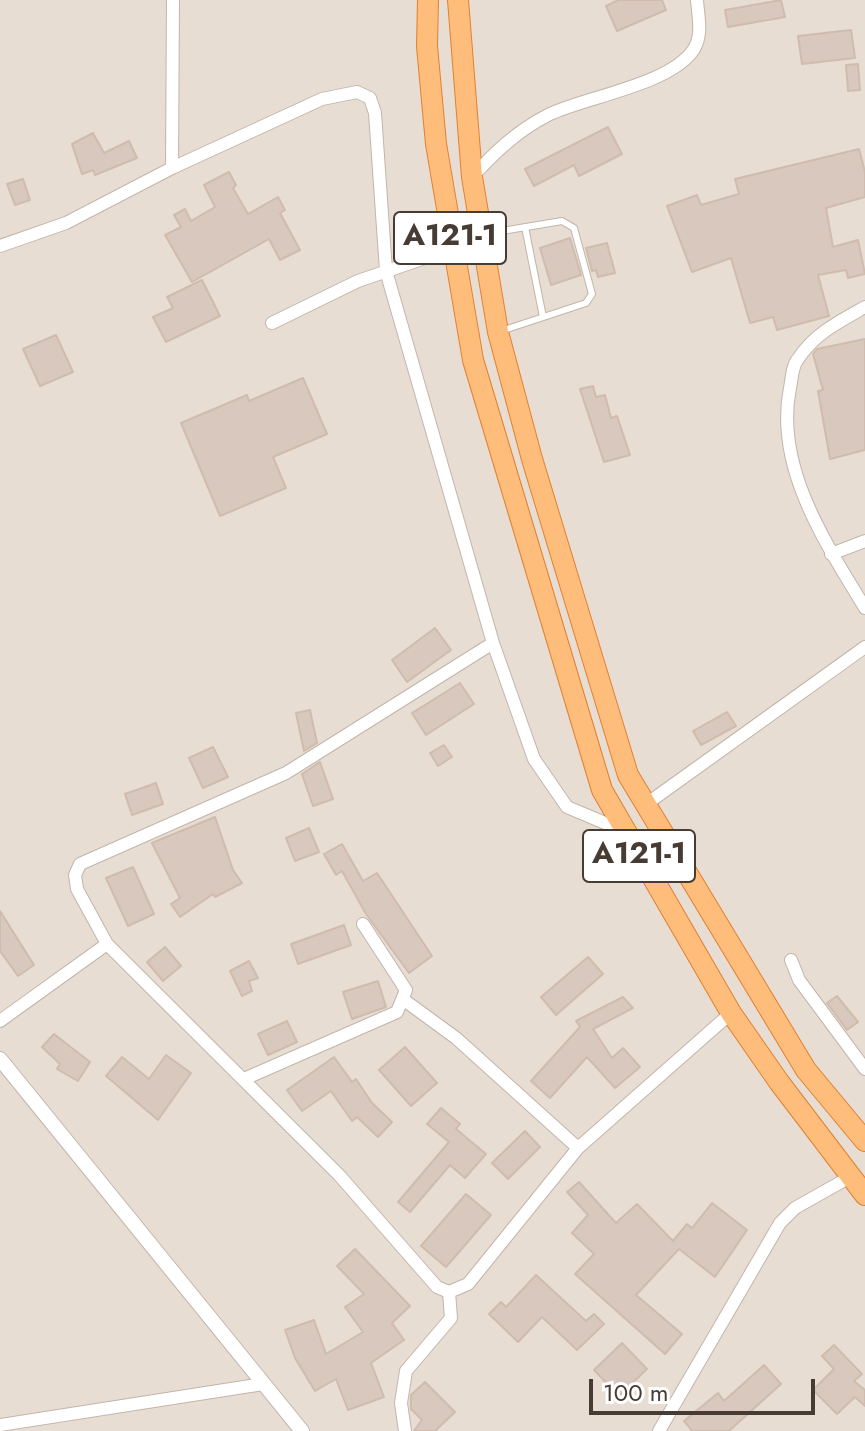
<!DOCTYPE html>
<style>
body{margin:0}
#map{position:relative;width:865px;height:1431px;overflow:hidden;background:#f3ece5;font-family:Jost,sans-serif}
canvas{display:block}
.scale{position:absolute;left:589px;top:1379px;width:226px;height:36px;box-sizing:border-box;border:4px solid #463c34;border-top:0;padding-left:10px;font-size:24px;line-height:28px;white-space:nowrap;color:#463c34;-webkit-text-stroke:6px #fff;paint-order:stroke}
</style>
<div id="map">
<canvas width="865" height="1431"></canvas>
<div class="scale">100 m</div>
</div>
<script>
const c = document.querySelector('canvas').getContext('2d');
c.lineJoin = 'round';
function paint(path, color) {
  c.fillStyle = color;
  c.fill(path, 'evenodd');
}
function trace(path, color, width, dash) {
  c.strokeStyle = color;
  c.lineWidth = width;
  c.lineCap = dash ? 'butt' : 'round';
  c.setLineDash(dash || []);
  c.stroke(path);
}
function write(font, color, halo, rows, align = 'center') {
  c.font = font + ' Jost,sans-serif';
  c.lineWidth = 7;
  c.setLineDash([]);
  c.textBaseline = 'middle';
  c.strokeStyle = halo;
  c.fillStyle = color;
  for (const [text, x, y, turn = 0] of rows) {
    c.save();
    c.translate(x, y);
    c.rotate((+turn || 0) * Math.PI / 180);
    c.textAlign = isNaN(turn) ? turn : align;
    if (halo) c.strokeText(text, 0, 0);
    c.fillText(text, 0, 0);
    c.restore();
  }
}
paint(new Path2D(`
 M0 0H865V1431H0Z`), '#e7ddd3');
const building = new Path2D(`
 M618 0H662L666 10 617 31 606 6Z
 M781 0 785 17 728 27 725 10Z
 M851 30 855 58 802 64 798 36Z
 M858 64 860 90 848 91 846 65Z
 M608 127 622 154 579 176 574 165 534 186 525 169Z
 M93 133 104 153 129 141 137 158 95 175 93 170 82 174 72 144Z
 M859 149 865 172V197L826 208 833 247 858 240 865 274 848 278 846 270 818 275 829 316 777 330 773 317 750 323 731 258 692 272 667 206 697 195 701 205 739 194 735 179Z
 M229 172 236 185 233 188 248 214 278 197 285 210 280 213 300 250 280 260 269 239 192 282 165 235 181 227 174 215 185 209 191 221 215 207 204 185Z
 M23 179 30 200 15 205 7 184Z
 M570 238 581 275 551 285 540 248Z
 M607 243 615 273 598 277 596 270 592 271 586 248Z
 M202 280 220 316 166 342 153 317 173 308 167 297Z
 M56 335 73 372 40 386 23 349Z
 M865 339V450L830 459 818 391 823 390 813 354 817 349Z
 M303 378 327 434 273 457 286 488 220 516 181 423 247 395 249 401Z
 M593 386 596 397 605 395 611 418 617 416 630 455 604 462 580 389Z
 M435 628 451 650 407 682 392 660Z
 M460 683 474 704 426 735 412 713Z
 M310 710 317 743 304 751 296 713Z
 M727 712 736 726 701 745 693 731Z
 M444 745 452 757 438 766 430 753Z
 M213 747 228 777 203 788 189 758Z
 M320 762 333 799 313 806 302 774Z
 M156 783 163 804 132 815 125 794Z
 M215 817 233 870 242 883 215 897 213 894 180 917 171 904 180 898 152 843Z
 M309 828 319 852 295 861 286 838Z
 M342 844 363 881 377 873 432 956 409 973 366 914 342 871 336 875 324 854Z
 M133 867 154 914 128 926 106 878Z
 M0 911 34 965 18 976 0 951Z
 M344 925 351 945 298 964 291 944Z
 M165 947 181 966 163 981 147 962Z
 M588 957 603 974 556 1015 541 997Z
 M249 961 258 978 249 981 252 991 242 996 230 971Z
 M378 981 386 1007 352 1019 343 992Z
 M837 996 858 1022 847 1030 827 1003Z
 M623 997 633 1008 593 1029 612 1058 623 1048 640 1067 615 1088 587 1057 550 1098 531 1081 580 1027 576 1021Z
 M287 1021 297 1042 268 1055 258 1034Z
 M54 1034 90 1062 78 1081 57 1069 60 1064 42 1047Z
 M405 1047 437 1083 411 1106 379 1070Z
 M166 1055 191 1073 158 1120 106 1076 122 1057 149 1079Z
 M334 1057 352 1082 356 1079 372 1103 392 1122 378 1137 357 1117 352 1121 331 1091 302 1111 287 1090Z
 M441 1108 460 1124 456 1129 486 1154 465 1178 450 1165 410 1212 398 1202 449 1142 427 1124Z
 M525 1131 540 1147 508 1179 492 1163Z
 M579 1182 616 1223 637 1204 673 1241 687 1224 692 1228 712 1203 747 1230 715 1277 679 1249 636 1295 682 1334 665 1354 575 1274 594 1254 572 1233 588 1215 567 1192Z
 M466 1194 491 1215 446 1267 421 1246Z
 M355 1249 410 1306 392 1323 404 1340 371 1363 384 1397 348 1410 336 1379 315 1391 295 1358 285 1330 314 1320 326 1354 363 1332 345 1307 364 1294 337 1266Z
 M536 1275 586 1321 594 1314 604 1324 577 1350 542 1317 518 1342 489 1314 501 1302 506 1307Z
 M622 1343 647 1369 619 1396 594 1370Z
 M834 1345 862 1374 854 1381 865 1390V1406L855 1397 837 1414 813 1390 834 1369 822 1356Z
 M764 1365 781 1384 729 1431H692L684 1421 718 1393 724 1401Z
 M425 1382 455 1412 435 1431H414L422 1420 411 1409V1395Z`);
paint(building, '#d8c8bd');
trace(building, '#d0bcad', 2);
const service = new Path2D(`
 M525 227 543 317
 M484 234 562 221 574 228 592 294 586 303 501 331`);
const minor = new Path2D(`
 M172 168 173 0
 M472 177C495 152 517 131 548 115 584 97 671 85 694 49 703 34 698 16 697 0
 M0 246 66 223 172 168 322 99 357 92 370 98 375 113 386 271 493 643 534 759 567 807 624 831
 M865 307C840 321 814 334 798 359 792 366 792 378 790 388 774 466 826 544 865 608
 M272 323 358 281 451 249
 M831 554 865 541
 M493 643 286 773 80 864 75 875 77 889 107 944 339 1175 437 1287 449 1292 468 1284 578 1148 731 1013
 M645 805 865 647
 M791 960 799 980 865 1069
 M404 1000 456 1038 578 1148
 M0 1021 107 944
 M244 1079 397 1012 406 990 363 924
 M0 1425 263 1384
 M405 1431 401 1403 406 1371 451 1318 449 1292
 M659 1431 780 1223 795 1208 850 1177`);
const tertiary = new Path2D(`
 M0 1059 302 1431`);
const trunk = new Path2D(`
 M428 0 427 46 436 144 473 360 602 790 731 1013 779 1082 865 1195
 M458 0 472 177 498 332 532 459 628 775 806 1070 865 1141`);
trace(service, '#c2b5aa', 8);
trace(minor, '#c2b5aa', 14);
trace(tertiary, '#c2b5aa', 16);
trace(trunk, '#e37f2f', 22);
trace(service, '#fff', 6);
trace(minor, '#fff', 12);
trace(tertiary, '#fff', 14);
trace(trunk, '#ffbd7b', 20);
for (const [x, y, w] of [
 [450,238,112],
 [639,856,112]
]) {
  const box = new Path2D();
  box.roundRect(x - w / 2, y - 26, w, 52, 6);
  c.fillStyle = '#fff';
  c.fill(box);
  trace(box, '#463c34', 2);
}
write('bold 30px', '#463c34', null, [
 ["A121-1",450,238],
 ["A121-1",639,856]
]);
</script>
